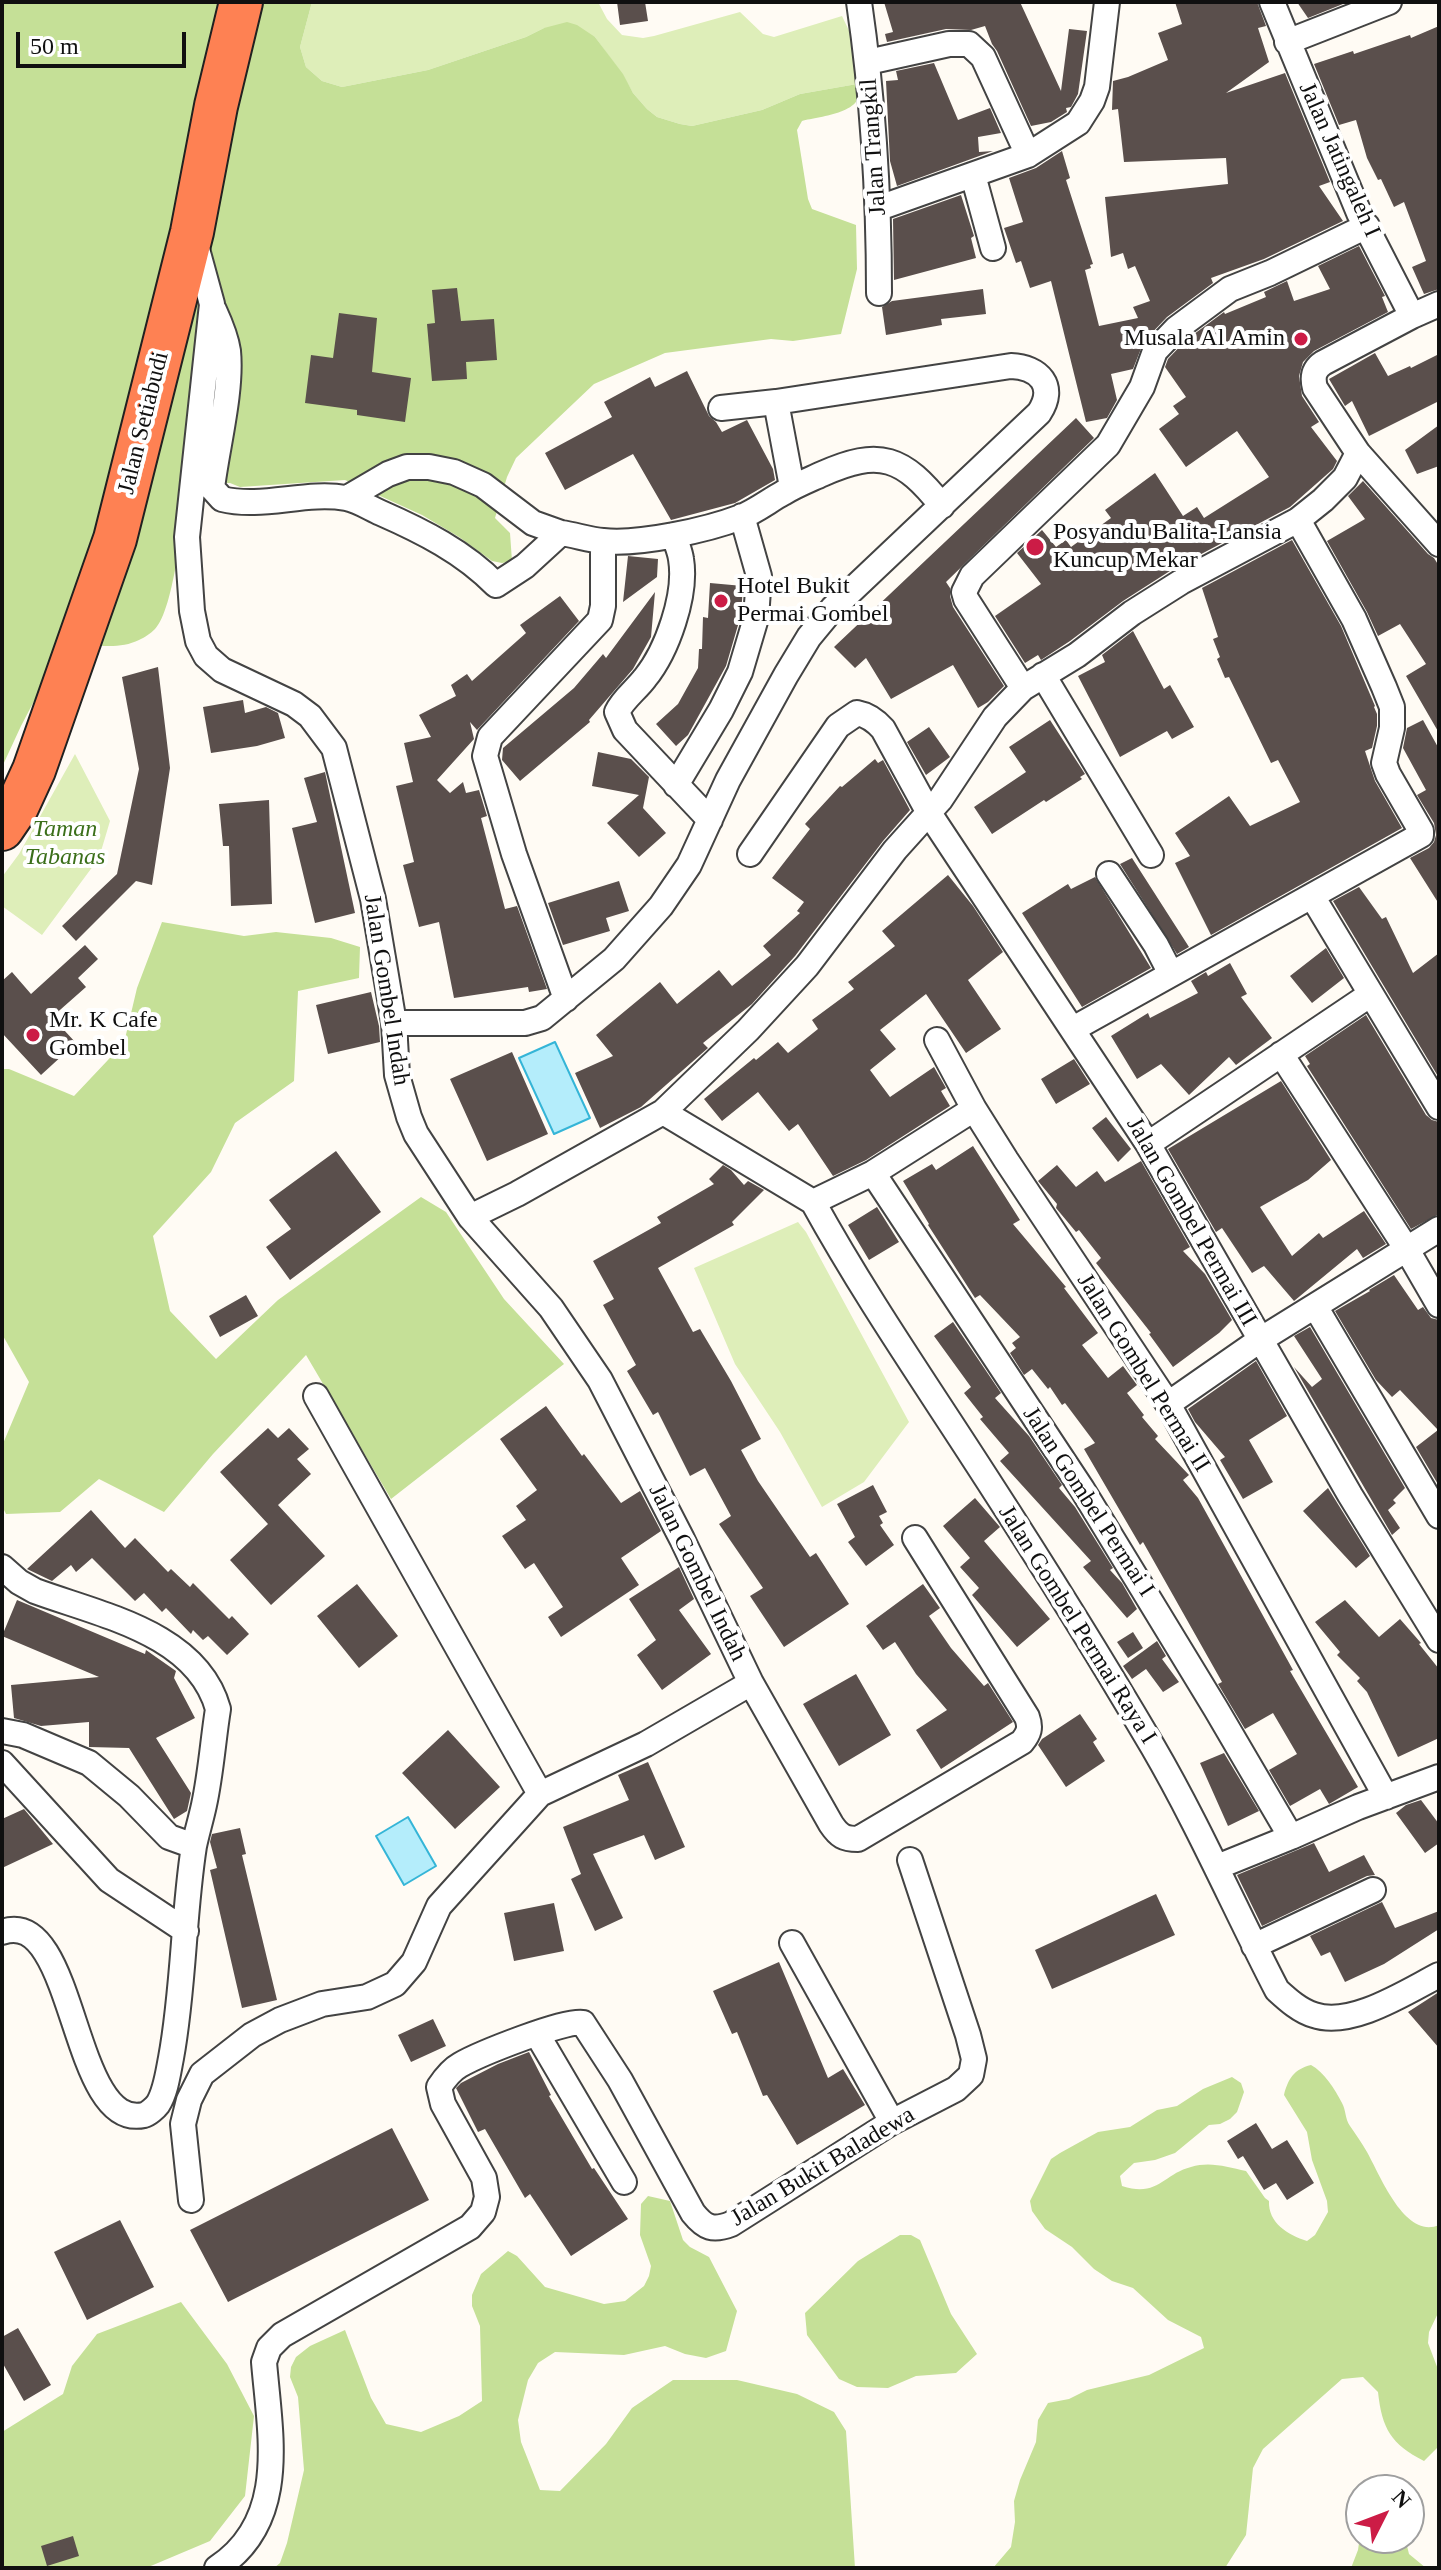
<!DOCTYPE html>
<style>
body{margin:0}
#map{position:relative;width:1441px;height:2570px;overflow:hidden;background:#fffbf4;font-family:"Times New Roman",serif}
canvas{display:block}
.frame{position:absolute;inset:0;border:4px solid #101010;pointer-events:none}
.north{position:absolute;left:1345px;top:2474px;width:80px;height:80px;box-sizing:border-box;background:#fff;border:2px solid #9f9f9f;border-radius:50%;rotate:48deg;font-size:22px;font-weight:700;line-height:32px;text-align:center;color:#101010}
.north::after{content:'';display:block;margin:auto;width:28px;height:36px;background:#cc1c46;clip-path:polygon(50% 0,100% 100%,50% 72%,0 100%)}
.scale{position:absolute;left:16px;top:32px;width:170px;height:36px;box-sizing:border-box;border:4px solid #101010;border-top:0;padding-left:10px;font-size:24px;line-height:28px;white-space:nowrap;color:#101010;-webkit-text-stroke:6px #fff;paint-order:stroke}
</style>
<div id="map">
<canvas width="1441" height="2570"></canvas>
<div class="frame"></div>
<div class="north">N</div>
<div class="scale">50 m</div>
</div>
<script>
const c = document.querySelector('canvas').getContext('2d');
c.lineJoin = 'round';
function paint(path, color) {
  c.fillStyle = color;
  c.fill(path, 'evenodd');
}
function trace(path, color, width, dash) {
  c.strokeStyle = color;
  c.lineWidth = width;
  c.lineCap = dash ? 'butt' : 'round';
  c.setLineDash(dash || []);
  c.stroke(path);
}
function write(font, color, halo, rows, align = 'center') {
  c.font = font + ' "Times New Roman",serif';
  c.lineWidth = 8;
  c.setLineDash([]);
  c.textBaseline = 'middle';
  c.strokeStyle = halo;
  c.fillStyle = color;
  for (const [text, x, y, turn = 0] of rows) {
    c.save();
    c.translate(x, y);
    c.rotate((+turn || 0) * Math.PI / 180);
    c.textAlign = isNaN(turn) ? turn : align;
    if (halo) c.strokeText(text, 0, 0);
    c.fillText(text, 0, 0);
    c.restore();
  }
}
paint(new Path2D(`
 M312 2H598L607 19 622 35 643 38 654 36 740 12 763 34 774 37 842 16 853 39 857 84 800 94 762 110 692 126 680 124 657 117 647 109 633 93 622 74 595 37 544 28 526 37 428 70 342 87 322 81 306 67 300 47Z
 M75 754 110 821 99 858 42 935 2 906V877L19 854Z
 M798 1222 806 1232 909 1422 864 1482 822 1507 780 1432 735 1364 694 1268Z`), '#deeeb9');
paint(new Path2D(`
 M2 2H312L300 47 306 67 322 81 342 87 428 70 526 37 544 28 567 22 577 25 595 37 623 74 633 93 647 109 657 117 680 124 692 126 762 110 800 94 857 84C870 113 820 116 802 121L797 130 808 199 812 209 856 225 857 269 841 334 793 341 771 339 665 353 594 384 516 458 507 477 495 518 510 533 512 561 502 563 492 561 459 537 422 515 345 480 240 487 230 483H186C184 513 174 610 155 629 151 633 144 638 139 640 117 651 89 644 65 642L21 726 2 767Z
 M162 922 244 936 276 932 331 938 360 947 359 978 298 991 294 1081 235 1123 211 1172 153 1236 170 1311 216 1359 278 1300 421 1197 446 1212 504 1299 564 1364 391 1499 306 1355 213 1454 164 1512 99 1479 60 1512 6 1514 2 1506V1446L29 1382 2 1334V1069H9L74 1096 124 1043 137 988Z
 M1311 2065C1324 2072 1335 2089 1342 2103 1346 2110 1345 2119 1350 2126 1356 2135 1362 2143 1367 2152 1380 2175 1405 2240 1439 2225V2311L1429 2332 1428 2343 1439 2372 1438 2447 1424 2461C1391 2444 1382 2429 1378 2392L1363 2377 1342 2379 1263 2449 1253 2468 1246 2535 1225 2568H993L1011 2547 1015 2522 1014 2501 1020 2480 1036 2442 1038 2420 1048 2403 1069 2399 1087 2390 1149 2375 1204 2348 1201 2337 1168 2320 1133 2288 1112 2281 1094 2269 1072 2247 1045 2229 1032 2211 1030 2201 1051 2159 1060 2153 1098 2132 1130 2127 1157 2110 1177 2106 1203 2089 1232 2077 1241 2083 1244 2092 1237 2112 1230 2119 1220 2124 1209 2125 1175 2153 1155 2160 1134 2163 1120 2176 1122 2186C1158 2198 1163 2174 1191 2167 1210 2161 1227 2167 1246 2171L1265 2198 1269 2201C1268 2223 1288 2235 1307 2241L1315 2235 1328 2212 1327 2201 1312 2160 1307 2132 1284 2095C1288 2079 1294 2069 1311 2065Z
 M648 2196 670 2201 683 2240 690 2247 709 2257 737 2311 726 2351 706 2358 685 2354 665 2346 624 2355 555 2352 538 2363 528 2380 518 2420 521 2442 540 2490 560 2491 606 2444 632 2408 673 2380H737L797 2394 834 2412 846 2431 855 2568H274L280 2563 287 2543 304 2470 298 2397 290 2377 291 2367 296 2357 310 2346 345 2330 371 2398 386 2424 421 2432 459 2416 482 2401 480 2326 472 2306V2295L481 2274 508 2251 517 2256 545 2287 604 2304 625 2301 644 2286 649 2276 651 2266 640 2235 641 2204Z
 M900 2235H911L920 2240 951 2314 977 2354 956 2373 916 2376 888 2388 857 2387 839 2379 807 2335 805 2313 858 2261Z
 M181 2302 227 2364 254 2416 245 2496 210 2541 146 2568H2V2432L63 2394 72 2366 97 2334Z
 M1361 2529V2538H1405L1409 2554 1426 2568H1351L1358 2550Z`), '#c5e097');
const water = new Path2D(`
 M555 1042 590 1118 554 1134 519 1058Z
 M408 1817 436 1866 404 1885 376 1836Z`);
paint(water, '#b4edfb');
trace(water, '#35b5d7', 2);
paint(new Path2D(`
 M617 2H645L648 21 620 25Z
 M884 2H1020L1061 91 1069 29 1087 31 1078 94 1071 107 1066 108 1067 112 1051 122 1031 126 997 51 992 44 985 26 971 30 946 29 887 42 885 34 893 32Z
 M1175 2H1257L1266 26 1258 28 1269 62 1226 93 1285 73 1330 182 1319 186 1343 221 1264 259 1211 278 1213 283 1167 317 1144 341 1133 369 1111 374 1117 400 1107 418 1086 422 1051 281 1030 288 1021 261 1016 263 1004 228 1023 222 1009 178 1036 168 1062 151 1070 178 1066 180 1093 264 1090 265 1091 268 1085 270 1099 326 1138 318 1133 307 1150 301 1135 266 1128 269 1123 253 1111 257 1105 197 1228 184 1226 158 1124 162 1118 109 1112 110 1113 81 1128 77 1168 60 1158 33 1182 24Z
 M1297 2H1348L1308 18Z
 M1439 26V289L1424 294 1412 267 1426 261 1404 202 1394 207 1381 179 1378 180 1367 158 1356 120 1339 125 1314 64 1353 51 1354 54 1410 35 1411 38Z
 M934 63 958 120 990 108 1001 133 978 137 979 152 993 151 897 186 890 161 886 81 898 80 896 71Z
 M961 195 974 236 971 238 976 258 894 280 893 219Z
 M1359 246 1385 296 1382 297 1388 312 1314 351 1303 362 1299 376 1302 396 1319 422 1311 427 1337 461 1333 469 1290 507 1173 569 1123 601 1070 641 1041 660 1038 655 1025 663 995 616 1041 584 1017 553 1042 530 1056 547 1066 540 1071 547 1111 518 1105 510 1155 473 1183 516 1197 507 1204 518 1269 477 1237 431 1186 467 1159 429 1179 414 1173 406 1186 397 1165 367 1168 359 1186 340 1224 312 1225 314 1266 297 1264 292 1287 281 1294 301 1330 289 1318 266Z
 M457 288 461 321 494 319 497 360 466 362 467 379 432 381 427 324 435 323 432 290Z
 M983 289 986 314 941 319 942 325 886 335 882 307 892 301Z
 M339 313 377 318 372 372 411 378 405 422 357 415V410L305 403 311 355 333 358Z
 M1375 353 1388 376 1410 366 1411 368 1439 354V401L1369 436 1352 401 1345 406 1329 379Z
 M687 371 709 416 716 422 722 432 747 420 773 469 775 480 735 503 671 520 633 454 565 490 545 453 612 417 604 402 650 377 655 387Z
 M1076 418 1094 438 946 582 950 588V596L953 607 1004 686 988 702 978 708 953 665 891 699 866 658 855 668 834 647Z
 M1439 425V466L1417 474 1405 450Z
 M1363 481 1428 554 1434 558 1439 566V733L1406 676 1426 664 1400 624 1378 636 1367 612 1327 541 1365 519 1348 496Z
 M1292 540 1341 626 1375 706 1374 707 1377 714V726L1372 748 1365 751 1375 781 1402 828 1211 935 1175 863 1190 856 1175 833 1229 796 1250 826 1300 802 1278 760 1271 763 1229 677 1225 678 1217 659 1220 657 1213 639 1218 637 1202 588Z
 M628 556 658 559 657 577 623 602Z
 M710 583 743 586 741 615 726 666 688 735 676 746 656 724 678 704 698 668 699 649H702L703 617 708 618Z
 M655 592 651 637 633 669 589 720 590 722 520 781 502 760 503 748 574 688 603 654 606 658Z
 M560 596 579 621 477 730 470 722 474 739 437 780 450 793 463 782 466 793 479 790 487 816 481 818 505 909 517 906 547 989 529 992 528 987 454 998 439 922 419 927 403 865 414 862 396 786 413 782 404 743 431 737 419 715 456 696 451 685 467 674 472 681 526 633 520 625Z
 M1133 631 1164 689 1170 685 1194 727 1172 739 1167 731 1120 757 1078 676 1105 662 1102 655Z
 M158 667 170 768 152 885 136 881 76 941 62 926 117 874 139 769 122 677Z
 M243 700 245 713 266 707 278 713 285 738 257 746 211 753 203 707Z
 M1050 720 1085 774 1080 777 1082 779 1046 802 1044 800 992 834 974 807 1026 772 1009 747Z
 M1423 720 1439 749V904L1410 858 1429 848 1434 842 1436 835 1434 823 1417 795 1426 790 1403 748 1407 728Z
 M929 727 950 757 926 775 907 742Z
 M598 752 631 759 649 777 643 808 666 833 639 857 607 823 639 795 592 786Z
 M875 759 878 763 883 760 910 810 883 841 795 956 752 1004 703 1043 708 1048 641 1107 600 1128 575 1073 613 1056 596 1035 660 982 677 1004 719 970 732 986 771 955 763 946 800 913 797 911 804 902 772 878 810 829 805 824 840 786 842 787Z
 M325 772 355 913 315 923 292 828 317 822 304 778Z
 M269 800 272 904 231 906 229 846H223L219 804Z
 M1132 858 1189 947 1177 954 1120 864Z
 M948 875 973 906 1003 952 968 980 1001 1029 966 1053 926 994 880 1030 896 1049 870 1070 890 1097 934 1067 946 1088 941 1091 950 1106 866 1160 833 1176 798 1124 789 1131 758 1092 722 1121 704 1099 754 1058 756 1060 778 1042 788 1053 818 1029 812 1020 854 989 848 982 895 946 882 931Z
 M1095 877 1151 968 1082 1007 1022 913 1068 884 1071 889Z
 M619 881 629 911 606 918 610 931 563 945 548 903Z
 M1359 887 1382 919 1386 917 1413 973 1439 953V1078L1333 901Z
 M85 945 98 959 78 978 86 987 52 1017 76 1043 41 1075 2 1033V981L12 972 31 994Z
 M1326 948 1344 978 1312 1003 1290 976Z
 M1230 963 1247 994 1241 997 1272 1038 1236 1065 1229 1057 1189 1095 1161 1064 1137 1079 1111 1036 1148 1013 1150 1018 1198 993 1191 981 1206 972 1208 976Z
 M371 992 379 1026 380 1042 328 1054 316 1005Z
 M1366 1015 1426 1115 1432 1120 1439 1122V1214L1411 1229 1307 1066 1310 1064 1305 1056Z
 M512 1052 548 1134 487 1161 450 1079Z
 M1074 1059 1090 1084 1056 1104 1041 1079Z
 M1281 1081 1331 1160 1308 1180 1260 1207 1292 1256 1319 1233 1323 1238 1364 1211 1386 1244 1363 1258 1357 1249 1294 1301 1264 1266 1252 1273 1222 1228 1216 1232 1168 1149Z
 M1106 1117 1131 1149 1118 1162 1092 1128Z
 M973 1146 1020 1220 1013 1224 1066 1287 1064 1288 1098 1333 1082 1345 1108 1378 1123 1366 1137 1385 1127 1393 1144 1415 1142 1417 1158 1436 1155 1439 1189 1475 1183 1480 1198 1498 1293 1670 1290 1671 1358 1787 1329 1804 1320 1789 1290 1806 1269 1770 1297 1754 1273 1713 1245 1729 1218 1684 1222 1682 1143 1542 1140 1545 1084 1449 1095 1443 1065 1403 1062 1405 1050 1387 1048 1389 1032 1369 1024 1375 1010 1353 1016 1348 1012 1343 1020 1337 980 1295 975 1298 928 1225 929 1224 903 1181 932 1164 936 1170Z
 M336 1151 381 1212 290 1280 266 1247 291 1229 269 1200Z
 M1141 1161 1190 1247 1183 1251 1205 1274 1232 1320 1219 1333 1173 1367 1149 1334 1151 1333 1096 1263 1101 1258 1079 1230 1076 1232 1056 1208 1057 1204 1038 1181 1057 1165 1076 1187 1097 1171 1105 1182Z
 M723 1165 731 1170 744 1185 748 1181 764 1190 732 1222 734 1225 658 1268 693 1332 700 1329 731 1381 761 1439 741 1450 758 1481 810 1557 816 1553 849 1604 784 1647 750 1596 763 1588 719 1524 731 1516 705 1468 690 1476 658 1412 653 1415 627 1371 636 1365 603 1305 614 1299 593 1261 661 1223 657 1217 714 1184 709 1179Z
 M877 1207 899 1242 869 1260 848 1225Z
 M1394 1275 1418 1310 1423 1307 1431 1318 1439 1320V1486L1416 1447 1438 1430 1400 1390 1392 1397 1376 1380 1335 1311 1370 1291 1369 1290Z
 M246 1295 258 1316 220 1337 209 1316Z
 M953 1322 1001 1393 995 1398 1029 1436 1062 1485 1059 1488 1075 1507 1113 1568 1110 1570 1122 1583 1137 1609 1127 1618 1083 1567 1091 1561 1000 1461 1009 1453 980 1419 983 1417 964 1393 971 1387 934 1336Z
 M1310 1327 1405 1488 1393 1500 1396 1503 1388 1510 1400 1528 1392 1535 1294 1367 1312 1387 1322 1379 1294 1336Z
 M1256 1361 1287 1416 1249 1440 1273 1482 1243 1499 1220 1460 1225 1457 1195 1422 1188 1409Z
 M546 1406 582 1456 584 1454 621 1503 640 1491 661 1531 621 1558 639 1585 561 1637 548 1617 563 1607 534 1563 525 1569 502 1536 526 1520 516 1506 537 1490 500 1439Z
 M268 1428 278 1438 289 1428 309 1449 297 1459 311 1474 278 1505 325 1556 271 1605 230 1560 268 1524 220 1472Z
 M873 1485 887 1512 879 1516 883 1523 880 1525 894 1545 866 1566 848 1542 855 1537 837 1504Z
 M1328 1488 1370 1556 1356 1568 1303 1511Z
 M975 1498 1000 1527 984 1541 1050 1619 1017 1647 972 1595 979 1588 960 1567 970 1558 943 1526Z
 M91 1510 125 1548 135 1538 168 1572 171 1569 190 1587 193 1583 229 1619 232 1616 249 1634 227 1655 208 1636 203 1640 193 1630 191 1634 166 1608 162 1612 144 1593 135 1601 92 1558 76 1572 71 1565 52 1581 27 1569Z
 M679 1567 694 1599 679 1610 711 1654 662 1690 637 1655 656 1640 629 1599Z
 M357 1584 398 1636 359 1668 317 1616Z
 M923 1584 940 1608 929 1616 951 1648 984 1686 988 1683 1013 1722 941 1769 916 1730 947 1710 916 1674 895 1642 883 1650 866 1626Z
 M17 1600 145 1654 146 1650 176 1671 174 1678 195 1718 156 1738 191 1793 187 1811 174 1819 129 1748 89 1747V1722L41 1726 14 1718 11 1685 99 1677 2 1636Z
 M1345 1600 1379 1637 1400 1619 1421 1643 1419 1644 1439 1669V1738L1398 1757 1367 1692 1357 1681 1360 1678 1337 1655 1340 1652 1315 1622Z
 M1133 1632 1143 1648 1128 1658 1117 1642Z
 M1157 1641 1166 1656 1162 1659 1179 1682 1163 1692 1146 1669 1132 1679 1123 1666Z
 M856 1674 891 1735 839 1766 803 1704Z
 M1080 1714 1097 1739 1093 1742 1105 1761 1066 1787 1038 1745 1042 1739Z
 M448 1730 500 1787 455 1829 402 1773Z
 M1224 1753 1259 1811 1228 1826 1200 1763Z
 M648 1762 685 1847 655 1860 644 1835 593 1854 623 1918 595 1931 571 1879 581 1874 563 1827 629 1800 618 1775Z
 M1421 1800 1439 1824V1843L1425 1853 1396 1813 1406 1805Z
 M24 1809 53 1844 2 1868V1819Z
 M240 1828 246 1854 242 1855 277 2000 242 2008 210 1870 217 1868 210 1842 212 1834Z
 M1314 1843 1329 1872 1364 1855 1375 1875 1367 1876 1262 1926 1237 1875Z
 M1156 1894 1175 1935 1052 1989 1035 1950Z
 M1382 1902 1395 1928 1439 1911V1929L1384 1964 1345 1982 1330 1952 1321 1956 1310 1936Z
 M554 1903 564 1951 514 1961 504 1913Z
 M779 1962 828 2078 843 2069 865 2105 797 2145 767 2095 763 2096 737 2032 732 2034 713 1991Z
 M1439 1992V2048L1408 2012Z
 M433 2019 446 2046 411 2062 398 2035Z
 M529 2052 551 2095 549 2096 592 2169 594 2168 628 2219 571 2256 530 2194 525 2198 485 2129 478 2132 456 2088 461 2083 498 2064Z
 M1256 2123 1272 2149 1287 2140 1314 2183 1287 2200 1276 2183 1264 2190 1243 2156 1238 2159 1227 2141Z
 M392 2128 429 2200 228 2302 190 2230Z
 M120 2220 154 2287 87 2320 54 2252Z
 M18 2328 51 2385 24 2401 2 2362V2337Z
 M73 2536 79 2556 47 2566 41 2546Z`), '#5a4f4c');
const street = new Path2D(`
 M859 2C873 98 879 195 879 293
 M1272 2 1359 213 1412 316
 M1287 42 1389 2
 M868 62 949 44H969L983 57 1028 155
 M973 175 993 248
 M879 208 1028 155 1078 123 1092 101 1097 87 1107 2
 M195 242 212 304 187 537 192 611 198 641 206 656 222 670 294 704 310 716 334 748 373 899 394 1023 397 1075 409 1117 416 1134 470 1217 551 1308 600 1380 682 1539 751 1683 831 1824C839 1836 844 1839 858 1839L1022 1742C1029 1733 1031 1728 1027 1717L915 1538
 M1439 304 1412 316 1323 363C1314 369 1312 377 1315 388L1358 453 1439 544
 M214 310C220 323 226 337 228 351 232 391 217 447 212 488L222 499C262 509 305 491 346 498 357 500 370 508 381 513 422 531 464 552 496 585L525 566 561 533 533 523 483 485 454 472 429 467H407L388 474 347 498
 M776 402 792 487
 M561 533C575 535 590 540 603 541 639 545 707 530 741 517 756 511 770 500 783 493 796 485 809 480 822 474 880 448 903 457 942 506
 M674 535C676 543 680 551 681 559 687 595 667 651 645 678 636 690 623 699 617 712L625 730 710 820
 M1043 675 1151 855
 M1023 688 966 599 964 592 972 576 1108 445 1142 387 1155 351 1176 329 1230 289 1270 273 1367 226
 M676 785 721 710 740 672 756 618 759 576 742 516
 M750 854 838 726 857 713C868 715 875 720 883 729L929 813 1148 1144 1350 1495 1439 1640
 M1109 874 1156 945 1171 974
 M1312 896 1439 1107
 M566 999 514 854 485 756 490 737 600 620 603 606V541
 M394 1023H525L542 1018 614 959 661 906 689 865 728 780 786 675 809 637 833 608 1039 413C1057 386 1039 367 1011 366L776 402 721 408
 M1073 1029 1421 835V831L1388 774 1384 763 1392 728V707L1384 687 1354 619 1298 520
 M937 1040 974 1109 1006 1160 1168 1404 1386 1797
 M1281 1054 1406 1248 1439 1305
 M663 1112 813 1202 873 1173 974 1109
 M1148 1144 1371 994
 M873 1173 1082 1489 1216 1709 1291 1837
 M813 1202C866 1298 928 1387 987 1479 1044 1567 1100 1657 1153 1747 1199 1826 1235 1909 1277 1990 1288 2000 1300 2011 1314 2015 1351 2028 1406 1992 1439 1975
 M470 1217 517 1194 663 1112 748 1030 807 966 895 850 940 800 995 717 1023 688 1077 655 1132 613 1181 582 1298 520 1323 500 1345 478 1358 453
 M1315 1306 1439 1516
 M316 1396 540 1794
 M1168 1404 1260 1340 1439 1229
 M2 1567 19 1582 35 1591C100 1615 197 1633 218 1709 213 1740 211 1773 204 1805 201 1819 197 1832 194 1846 183 1916 184 1988 171 2058 168 2073 166 2091 158 2104 155 2108 148 2114 144 2115 70 2131 77 1906 2 1932
 M2 1731 23 1735 89 1763 129 1796 169 1837 194 1846
 M2 1763 109 1880 186 1931
 M1217 1867 1291 1837 1358 1807 1439 1777
 M792 1943 892 2122
 M1254 1946 1373 1890
 M537 2034 624 2182
 M191 2200 183 2124 189 2100 202 2074 252 2035 280 2020 322 2004 367 1997 395 1984 414 1962 439 1906 540 1794 646 1744 751 1683
 M217 2568C289 2521 270 2435 264 2362L269 2348 282 2335 470 2227 483 2212 487 2197 484 2178 443 2104 439 2087C445 2078 451 2070 460 2065 479 2054 566 2019 583 2023L620 2080 693 2213C705 2228 713 2231 731 2224L892 2122 956 2089 971 2075 974 2059 968 2035 910 1860`);
const highway = new Path2D(`
 M2 829 17 807 34 770 115 539 192 232 216 106 241 2`);
trace(street, '#434343', 28);
trace(highway, '#212121', 46);
trace(street, '#fff', 24);
trace(highway, '#fe8153', 42);
for (const [x, y, r, color] of [
 [1301,339,8,"#cc1c46"],
 [1035,547,10,"#cc1c46"],
 [721,601,8,"#cc1c46"],
 [33,1035,8,"#cc1c46"]
]) {
  const dot = new Path2D();
  dot.arc(x, y, r, 0, 2 * Math.PI);
  c.fillStyle = color;
  c.fill(dot);
  trace(dot, '#fff', 3);
}
write('24px', '#101010', '#fff', [
 ["Jalan Trangkil",874,147,-94],
 ["Jalan Jatingaleh I",1339,160,66],
 ["Jalan Setiabudi",144,423,-76],
 ["Jalan Gombel Indah",386,990,81],
 ["Jalan Gombel Permai III",1191,1222,60],
 ["Jalan Gombel Permai II",1143,1373,58],
 ["Jalan Gombel Permai I",1088,1502,57],
 ["Jalan Gombel Indah",697,1573,64],
 ["Jalan Gombel Permai Raya I",1077,1625,58],
 ["Jalan Bukit Baladewa",823,2167,-31]
]);
write('24px', '#101010', '#fff', [
 ["Musala Al Amin",1285,339,"right"],
 ["Posyandu Balita-Lansia",1053,533],
 ["Kuncup Mekar",1053,561],
 ["Hotel Bukit",737,587],
 ["Permai Gombel",737,615],
 ["Mr. K Cafe",49,1021],
 ["Gombel",49,1049]
], 'left');
write('italic 24px', '#3b6f1a', '#fff', [
 ["Taman",65,830],
 ["Tabanas",65,858]
]);
</script>
